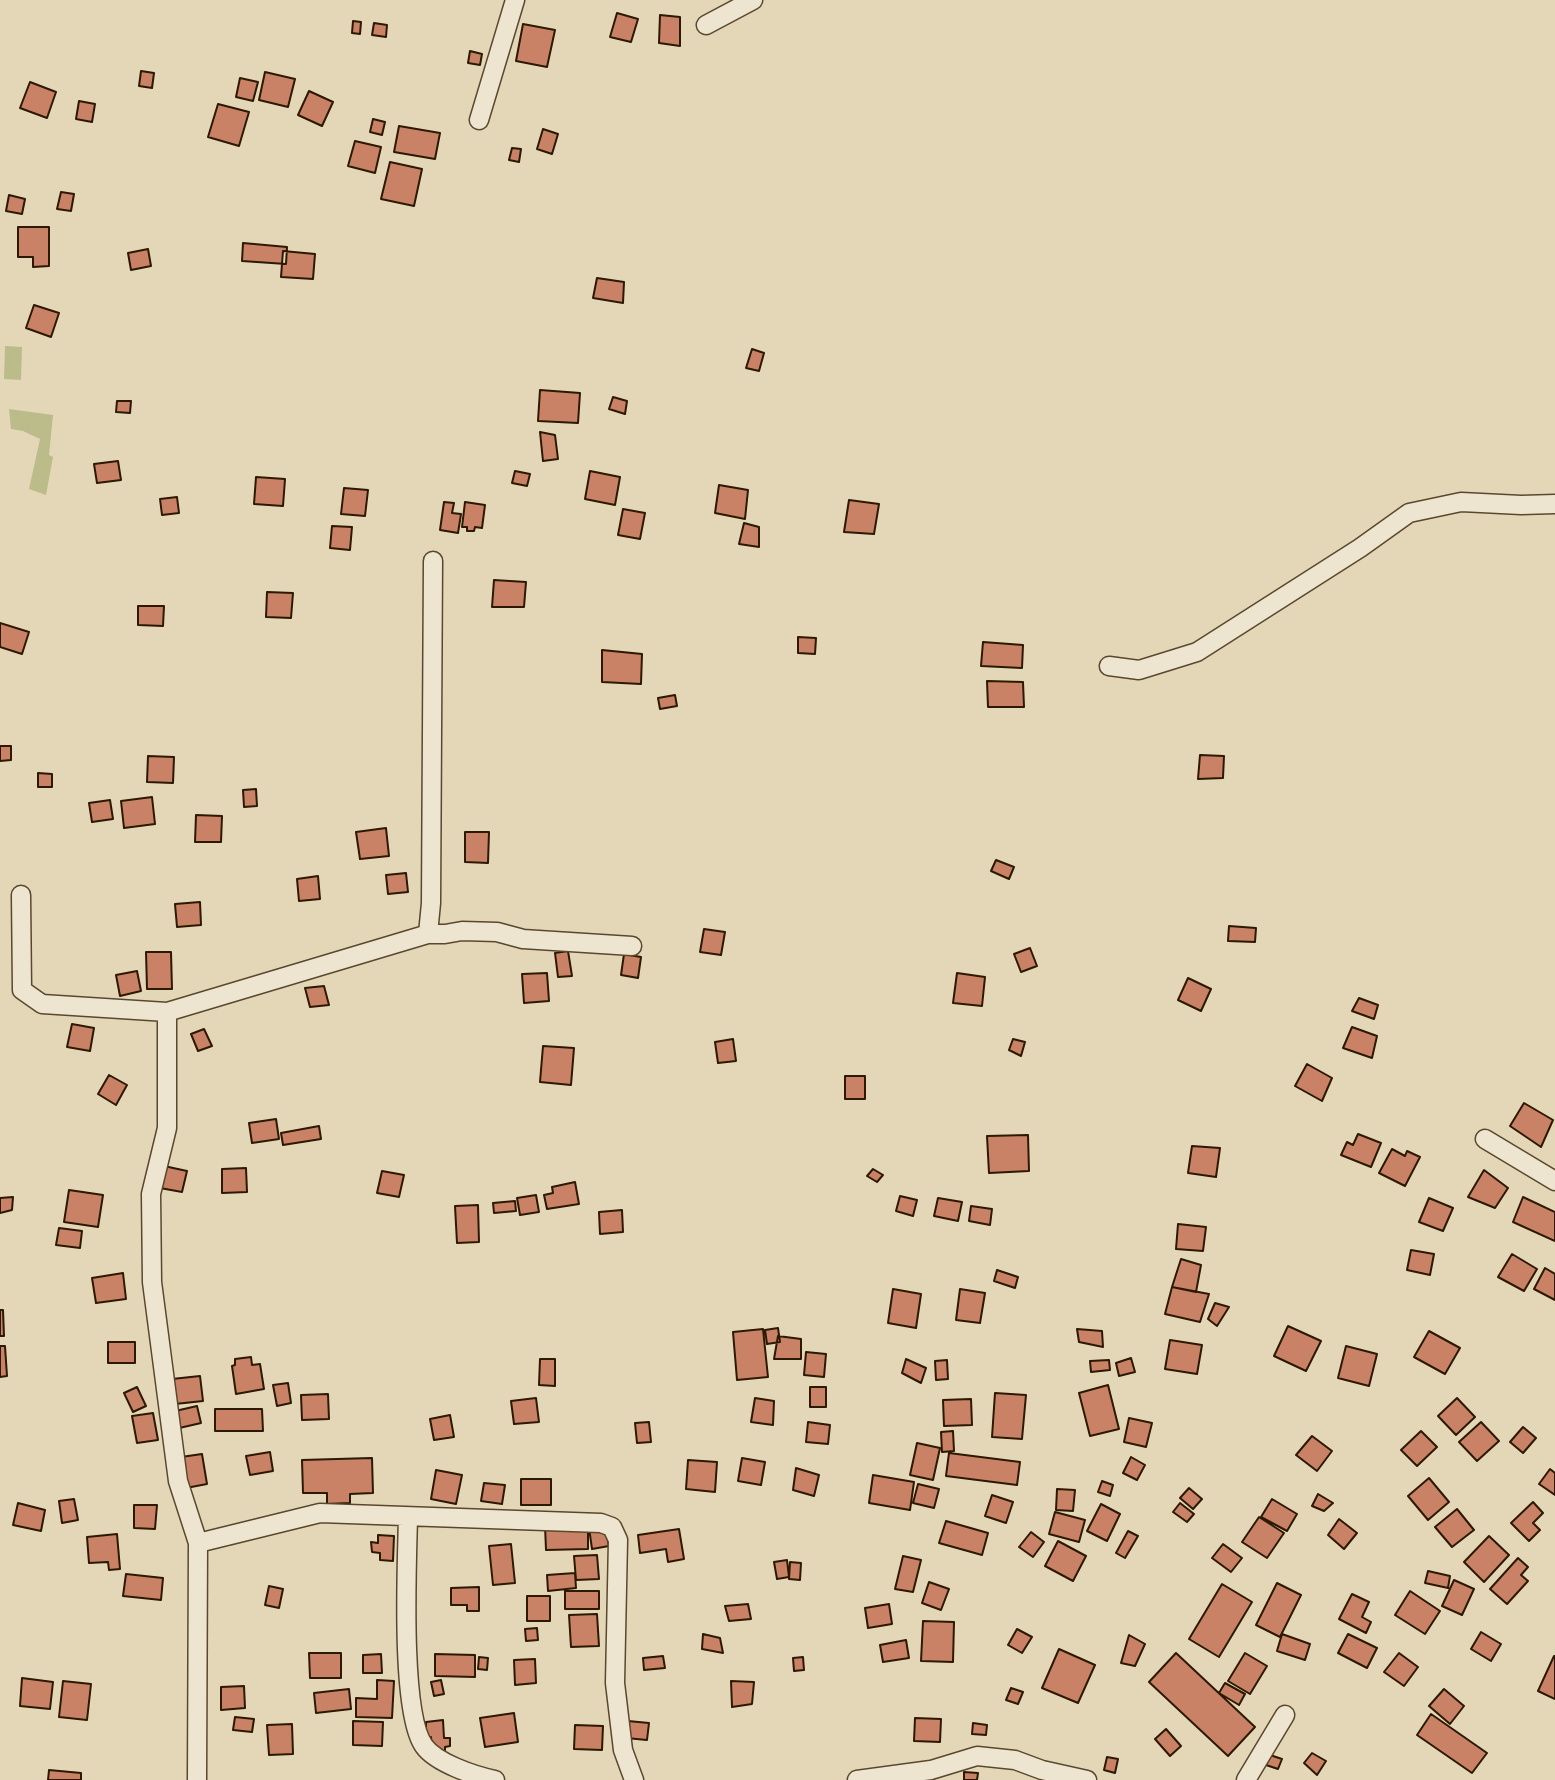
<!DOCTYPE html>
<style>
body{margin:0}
canvas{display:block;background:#e4d7b7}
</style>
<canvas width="1555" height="1780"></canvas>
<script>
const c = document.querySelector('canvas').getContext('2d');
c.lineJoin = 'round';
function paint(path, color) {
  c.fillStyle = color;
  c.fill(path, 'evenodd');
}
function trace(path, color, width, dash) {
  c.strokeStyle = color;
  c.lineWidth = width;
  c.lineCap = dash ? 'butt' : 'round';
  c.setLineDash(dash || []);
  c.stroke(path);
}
paint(new Path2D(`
 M5 346 22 347 21 380 4 379Z
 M9 409 53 415 49 455 53 457 46 495 29 489 40 439 23 431 11 429Z`), '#bbbc8a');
const building = new Path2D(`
 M617 13 638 19 631 42 610 37Z
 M660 15 680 17V46L659 43Z
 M353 21 361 22 360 34 352 33Z
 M374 23 387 25 386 37 372 35Z
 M523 24 555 30 547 67 516 61Z
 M470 51 482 54 480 65 468 63Z
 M141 71 154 73 152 88 139 86Z
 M265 72 295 79 288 107 259 100Z
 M240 78 258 82 253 101 236 97Z
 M30 82 56 92 47 118 20 108Z
 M309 91 333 102 322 126 298 115Z
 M79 101 95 104 92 122 76 119Z
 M218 104 249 112 239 146 208 137Z
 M373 119 385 122 382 135 370 132Z
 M399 126 440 133 435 159 394 152Z
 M543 129 558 134 552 154 537 149Z
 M355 141 381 147 375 173 348 166Z
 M512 148 521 149 519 162 509 160Z
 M390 162 422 169 414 206 381 199Z
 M61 192 74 194 71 211 57 209Z
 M9 195 25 199 22 214 6 211Z
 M18 227H49V266L33 267V257H18Z
 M243 243 287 247 286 264 242 261Z
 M148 249 151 266 131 270 128 253Z
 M283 251 315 254 313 279 281 277Z
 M597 278 624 282 623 303 593 298Z
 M34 305 59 313 51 337 26 328Z
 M752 349 764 353 759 371 746 368Z
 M540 390 580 393 578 423 538 421Z
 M613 397 627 401 625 414 609 409Z
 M117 401H131L130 413 116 412Z
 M540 432 555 435 558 459 543 461Z
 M118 461 121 480 97 483 94 464Z
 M515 471 530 474 527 486 512 483Z
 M590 471 620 477 615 505 585 499Z
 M256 477 285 479 283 506 254 504Z
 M719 485 748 490 745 519 715 513Z
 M344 488 368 490 365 516 341 514Z
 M177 497 179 513 162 515 160 499Z
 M849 500 879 504 874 534 844 532Z
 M444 502 454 503 452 513 461 514 458 533 440 530Z
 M465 502 485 505 482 528 475 527 474 531H467V527H462Z
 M623 509 645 513 640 539 618 535Z
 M744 523 759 527V547L739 544Z
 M332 526 352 527 350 550 330 548Z
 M494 580 526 582 524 607H492Z
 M267 592 293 593 291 618 266 617Z
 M138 606H164L163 626 138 625Z
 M0 623 29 632 22 654 0 647Z
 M798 637 816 638 815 654 798 653Z
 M983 642 1023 645 1022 668 981 666Z
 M602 650 642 654 641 684 602 682Z
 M987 681 1023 682 1024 707H988Z
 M675 695 677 706 660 709 658 698Z
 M0 746H11V760L0 761Z
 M1200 755 1224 756 1223 778 1198 779Z
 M148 756 174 757 173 783 147 782Z
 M38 773 52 774V787H38Z
 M256 789 257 806 244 807 243 790Z
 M152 797 155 824 124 828 121 801Z
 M110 800 113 819 92 822 89 803Z
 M196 815 222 816 221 842H195Z
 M386 828 389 856 360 859 356 832Z
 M465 832H489L488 863 465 862Z
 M996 860 1014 867 1009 879 991 871Z
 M406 873 408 892 388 894 386 875Z
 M318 876 320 899 299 901 297 879Z
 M200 902 201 925 177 927 175 904Z
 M1229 926 1256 928 1255 942 1228 941Z
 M704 929 725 932 721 955 700 952Z
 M1030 948 1037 966 1021 972 1014 954Z
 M568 951 572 976 558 977 555 953Z
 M146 952H171L172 989H147Z
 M624 954 641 957 638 978 621 975Z
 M137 971 141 991 120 996 116 975Z
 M547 973 549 1001 524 1003 522 974Z
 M957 973 985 977 982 1006 953 1003Z
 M1188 978 1211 989 1201 1011 1178 1000Z
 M324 986 329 1005 310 1007 305 988Z
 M1359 998 1378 1005 1374 1019 1352 1011Z
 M72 1024 94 1028 90 1051 67 1047Z
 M1352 1027 1377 1036 1372 1058 1343 1048Z
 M204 1029 212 1046 198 1051 191 1034Z
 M733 1039 736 1061 718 1063 715 1042Z
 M1013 1039 1025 1042 1021 1056 1009 1050Z
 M543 1046 574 1048 571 1085 540 1082Z
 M1307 1064 1332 1078 1322 1101 1295 1086Z
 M109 1075 127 1085 116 1105 98 1094Z
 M845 1076H865V1099H845Z
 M1524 1103 1553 1120 1541 1147 1510 1126Z
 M276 1119 279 1139 252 1143 249 1123Z
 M319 1126 321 1139 283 1145 281 1133Z
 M1358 1134 1381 1143 1371 1167 1341 1155 1347 1142 1353 1145Z
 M1028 1135 1029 1171 989 1173 987 1136Z
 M1192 1146 1220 1148 1216 1177 1188 1173Z
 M1392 1149 1405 1156 1407 1151 1420 1157 1405 1186 1379 1173Z
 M164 1166 187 1171 182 1192 160 1188Z
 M246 1168 247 1192 222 1193V1169Z
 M873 1169 883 1175 877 1182 867 1176Z
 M1484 1170 1508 1188 1495 1208 1468 1197Z
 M382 1171 404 1175 399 1197 377 1193Z
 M575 1182 579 1204 547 1209 544 1195 553 1193 552 1187Z
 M69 1190 103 1195 98 1227 64 1222Z
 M536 1195 539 1212 520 1215 517 1198Z
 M900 1196 917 1200 913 1216 896 1211Z
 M13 1197 12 1210 0 1213V1198Z
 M1523 1197 1555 1212V1241L1513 1222Z
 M938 1198 962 1202 958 1221 934 1216Z
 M1429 1198 1453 1208 1443 1231 1419 1222Z
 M515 1201 516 1211 494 1213 493 1203Z
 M478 1205 479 1242 457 1243 455 1206Z
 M971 1206 992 1209 990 1225 969 1221Z
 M622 1210 623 1232 600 1234 599 1212Z
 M1178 1224 1206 1227 1203 1251 1176 1249Z
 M59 1228 82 1231 80 1248 56 1245Z
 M1411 1250 1434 1254 1430 1275 1407 1270Z
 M1512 1254 1537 1269 1524 1291 1498 1277Z
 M1181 1259 1201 1265 1196 1292 1172 1287Z
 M1545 1268 1555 1274V1300L1534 1289Z
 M997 1270 1018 1277 1015 1288 994 1281Z
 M123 1273 126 1299 96 1303 92 1278Z
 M1172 1287 1209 1294 1200 1322 1165 1314Z
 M893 1289 921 1294 916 1328 888 1323Z
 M960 1289 985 1293 980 1323 956 1320Z
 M1215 1303 1229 1307 1217 1326 1208 1319Z
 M0 1310H3L4 1336H0Z
 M1288 1326 1321 1341 1306 1371 1274 1356Z
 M778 1328 780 1342 767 1344 765 1330Z
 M763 1329 768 1377 737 1380 733 1332Z
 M1077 1329 1102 1331 1103 1347 1079 1342Z
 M1429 1331 1460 1348 1445 1374 1414 1357Z
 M778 1336 801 1339V1359H774Z
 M1170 1340 1202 1345 1197 1374 1165 1369Z
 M108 1342H135V1363H108Z
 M0 1346H5L7 1376 0 1377Z
 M1346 1346 1377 1354 1369 1386 1338 1378Z
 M806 1352 826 1354 824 1377 804 1375Z
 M251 1357 252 1365 260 1364 264 1389 236 1394 232 1366 235 1365V1359Z
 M1131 1358 1135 1372 1119 1376 1116 1363Z
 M540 1359H555V1386L539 1385Z
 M906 1359 926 1368 921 1383 902 1373Z
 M947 1360 948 1379 936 1380 935 1361Z
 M1109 1360 1110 1370 1091 1372 1090 1361Z
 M200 1376 203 1401 175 1404 172 1379Z
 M288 1383 291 1403 277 1406 273 1385Z
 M1108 1385 1119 1429 1090 1436 1079 1393Z
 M137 1387 146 1406 133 1412 124 1393Z
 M810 1387H826V1407H810Z
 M995 1393 1026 1395 1022 1439 992 1437Z
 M328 1394 329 1419 302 1420 301 1395Z
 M536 1398 539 1422 514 1424 511 1401Z
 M755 1398 774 1401 773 1425 751 1422Z
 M1457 1398 1475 1417 1456 1435 1438 1416Z
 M971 1399 972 1425 944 1426 943 1400Z
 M197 1406 201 1423 175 1429 171 1412Z
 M215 1409H262L263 1431H215Z
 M153 1413 158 1440 137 1443 132 1416Z
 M450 1415 454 1437 434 1440 430 1419Z
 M1129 1418 1152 1423 1146 1447 1124 1442Z
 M649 1422 651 1442 637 1443 635 1423Z
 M808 1422 830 1425 828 1444 806 1442Z
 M1481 1422 1499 1441 1477 1461 1459 1442Z
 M1523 1427 1536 1438 1523 1453 1510 1442Z
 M953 1431 954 1451 942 1452 941 1432Z
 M1421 1431 1437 1447 1417 1466 1401 1450Z
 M1312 1436 1332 1451 1317 1471 1296 1455Z
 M917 1443 940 1448 933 1480 910 1475Z
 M270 1452 273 1471 250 1475 246 1456Z
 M949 1453 1020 1462 1017 1485 946 1476Z
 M202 1454 207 1484 186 1488 181 1457Z
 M1131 1457 1145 1465 1137 1480 1123 1473Z
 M372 1458 373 1493 350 1494V1503L327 1504V1493H303L302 1460Z
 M742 1458 765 1462 761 1485 738 1481Z
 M688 1460 717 1462 715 1492 686 1489Z
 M796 1468 819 1475 814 1496 793 1490Z
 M1550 1469 1555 1473V1495L1539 1484Z
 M436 1470 462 1475 456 1504 431 1499Z
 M873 1475 914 1482 910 1510 869 1503Z
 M1429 1478 1449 1502 1428 1520 1408 1496Z
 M521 1479H551V1505H521Z
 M1102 1481 1113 1485 1110 1496 1098 1492Z
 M484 1483 505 1485 502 1504 481 1501Z
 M918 1484 939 1489 934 1508 913 1503Z
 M1189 1488 1202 1499 1193 1509 1180 1498Z
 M1057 1489 1075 1490 1073 1511 1056 1510Z
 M1318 1494 1333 1503 1324 1511 1312 1506Z
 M992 1495 1013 1502 1006 1523 985 1516Z
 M74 1499 78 1520 62 1523 59 1501Z
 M1272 1499 1297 1514 1287 1531 1261 1517Z
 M1533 1502 1543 1513 1533 1523 1540 1530 1529 1541 1511 1523Z
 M18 1503 45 1510 41 1531 13 1525Z
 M1180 1503 1194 1514 1187 1522 1173 1512Z
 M1101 1504 1120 1514 1107 1541 1087 1531Z
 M134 1505H157L155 1529 134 1528Z
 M1457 1509 1474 1530 1452 1547 1435 1527Z
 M1055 1512 1085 1520 1079 1542 1049 1534Z
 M1259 1517 1284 1533 1267 1558 1242 1542Z
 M1339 1519 1357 1533 1344 1549 1328 1535Z
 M946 1521 988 1533 982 1555 939 1543Z
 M605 1525 609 1546 592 1549 589 1528Z
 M545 1526H588V1549L546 1550Z
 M679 1529 684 1559 668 1562 666 1549 640 1553 638 1535Z
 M1128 1531 1138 1536 1125 1558 1116 1553Z
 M1031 1532 1044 1542 1033 1557 1019 1547Z
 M117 1534 120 1569 109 1570 108 1562 89 1563 87 1537Z
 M378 1535 394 1536 393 1561 380 1560V1553L372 1552 371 1542 378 1543Z
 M1489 1536 1509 1555 1484 1582 1464 1562Z
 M1058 1541 1086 1556 1073 1581 1045 1566Z
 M511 1544 515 1583 493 1585 489 1546Z
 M1223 1544 1242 1558 1231 1572 1212 1558Z
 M597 1555 599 1579 576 1580 574 1556Z
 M903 1556 921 1560 913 1592 895 1589Z
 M1518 1558 1528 1567 1521 1575 1528 1581 1507 1604 1490 1589Z
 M787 1560 789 1577 777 1579 774 1562Z
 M790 1562 801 1563 800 1580 789 1579Z
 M1428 1571 1450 1576 1448 1588 1425 1583Z
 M575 1573 576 1588 548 1591 547 1575Z
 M126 1574 163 1578 161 1600 123 1596Z
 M1454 1580 1474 1589 1462 1615 1442 1606Z
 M929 1582 949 1589 941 1610 922 1603Z
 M1277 1583 1301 1595 1280 1637 1256 1625Z
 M1222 1584 1252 1602 1219 1657 1189 1639Z
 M269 1586 283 1589 279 1608 265 1605Z
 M479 1587V1611H467V1605H451V1588Z
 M565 1591H599V1609H565Z
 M1410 1591 1440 1611 1425 1634 1395 1615Z
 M1352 1594 1369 1602 1362 1617 1371 1622 1366 1633 1339 1619Z
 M527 1596H550V1621H527Z
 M748 1604 751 1619 729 1621 725 1606Z
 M889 1604 892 1624 868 1628 865 1608Z
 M597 1614 599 1646 571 1647 569 1615Z
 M923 1621 954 1622 953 1662 921 1661Z
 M537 1628 538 1640 526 1641 525 1629Z
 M1017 1629 1032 1637 1022 1653 1008 1645Z
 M1481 1632 1501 1644 1491 1661 1471 1649Z
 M703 1634 720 1638 723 1653 702 1649Z
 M1282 1634 1310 1644 1305 1660 1277 1651Z
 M1348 1634 1377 1648 1367 1668 1338 1653Z
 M1129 1635 1145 1644 1135 1666 1121 1663Z
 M906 1640 909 1658 883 1662 880 1645Z
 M1059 1649 1095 1665 1078 1703 1042 1688Z
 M309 1653H341V1678H310Z
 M1176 1653 1255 1727 1228 1756 1149 1682Z
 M1245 1653 1267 1666 1250 1694 1228 1681Z
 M1399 1653 1418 1667 1404 1686 1384 1672Z
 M381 1654 382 1673H363V1655Z
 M435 1654 475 1655V1677L435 1676Z
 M663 1656 665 1668 644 1670 643 1658Z
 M1554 1656H1555V1699L1538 1691Z
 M479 1657 488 1658 487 1670 478 1669Z
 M803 1657 804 1670 794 1671 793 1658Z
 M535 1659 536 1683 515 1685 514 1660Z
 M22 1678 53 1682 50 1709 20 1706Z
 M377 1680 394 1681 392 1718 356 1717V1698L377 1699Z
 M441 1680 444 1694 434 1696 431 1682Z
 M63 1681 91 1684 87 1720 59 1717Z
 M731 1681 754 1682 752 1704 732 1707Z
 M1225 1683 1245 1694 1239 1705 1219 1693Z
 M244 1686 245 1708 221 1710V1687Z
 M1011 1688 1023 1692 1018 1704 1006 1700Z
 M349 1689 351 1709 316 1713 314 1693Z
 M1444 1689 1464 1706 1450 1724 1429 1706Z
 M514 1713 518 1742 485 1747 480 1718Z
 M1431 1714 1487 1753 1472 1773 1417 1735Z
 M235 1717 254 1719 252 1732 233 1730Z
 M915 1718 941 1719 940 1742 914 1741Z
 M443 1720 444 1738H450V1746L445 1747V1751H437L432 1748 431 1737H424L423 1730H426V1722Z
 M353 1721 383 1722 382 1746 353 1745Z
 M628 1721 649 1723 647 1740 626 1738Z
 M973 1723 987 1725 986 1735 972 1734Z
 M292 1724 293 1754 269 1755 267 1725Z
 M575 1725 603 1726 602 1750 574 1749Z
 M1166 1729 1181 1746 1170 1756 1155 1739Z
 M1312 1753 1326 1761 1317 1775 1304 1763Z
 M1270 1755 1282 1759 1278 1769 1266 1765Z
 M1107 1757 1118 1759 1115 1773 1104 1770Z
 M49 1770 81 1773V1780H48Z
 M964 1772 978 1773 977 1780H964Z`);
paint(building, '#ca8267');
trace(building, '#2c1900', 2);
const minor = new Path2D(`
 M706 25 753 0
 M479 120 515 0
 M1109 666 1139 670 1197 652 1360 548 1409 513 1461 502 1521 505 1555 504
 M21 895 22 990 42 1004 167 1012 428 934H445L462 931 497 932 523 939 632 946
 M428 934 431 903 433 561
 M167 1012V1128L151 1194 152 1282 178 1481 198 1543 197 1780
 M1485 1139 1555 1181
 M408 1517C407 1563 400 1713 424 1746 436 1763 475 1776 495 1780
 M198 1543 320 1513 601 1523 612 1527 618 1540 615 1683 623 1750 634 1780
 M857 1780 931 1770 977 1756 1015 1760 1042 1770 1087 1780
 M1246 1780 1285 1715`);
trace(minor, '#5a482e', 21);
trace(minor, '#ede5d0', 18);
</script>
